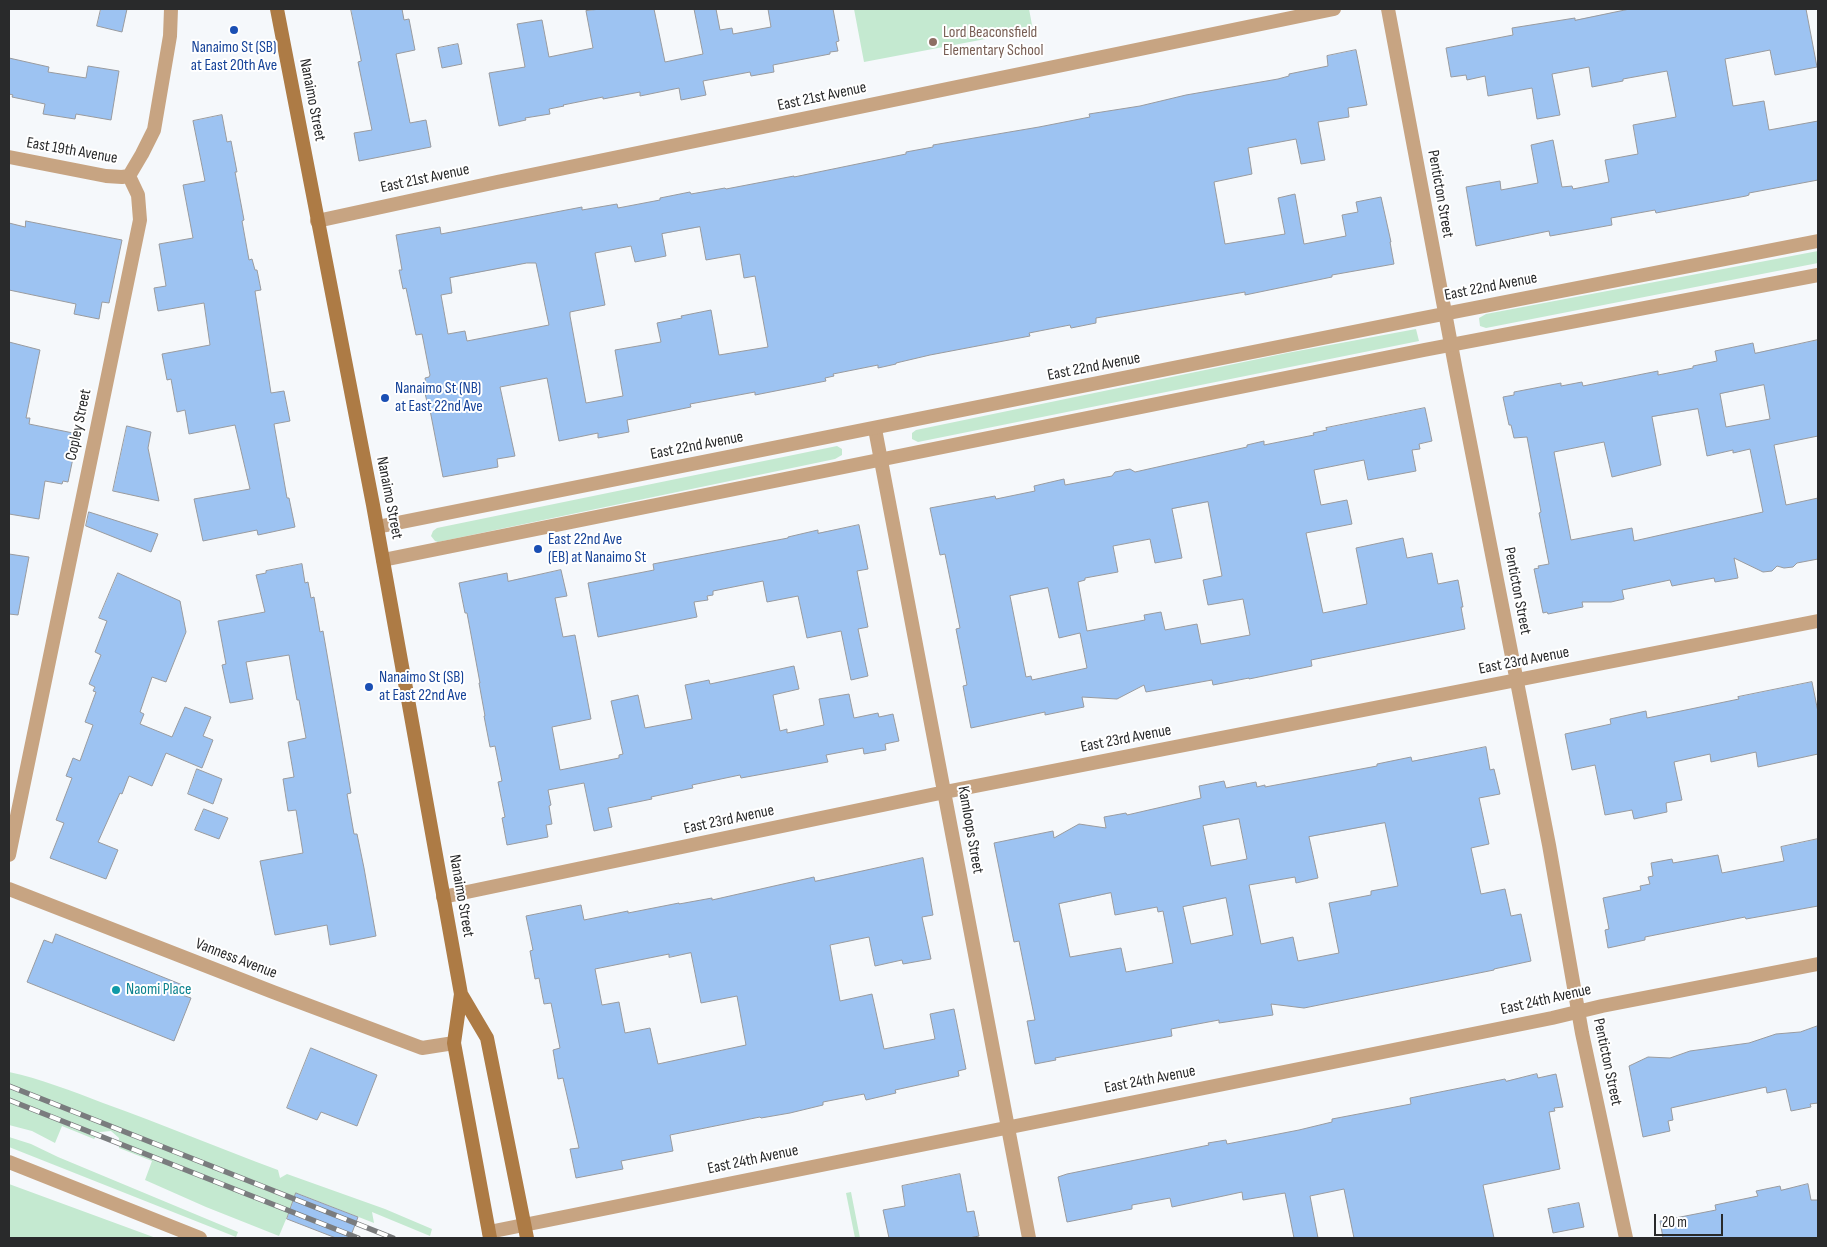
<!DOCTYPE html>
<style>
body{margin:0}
#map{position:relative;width:1827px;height:1247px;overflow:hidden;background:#f5f8fb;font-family:"Sofia Sans Condensed",sans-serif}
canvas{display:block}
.frame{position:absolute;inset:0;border:10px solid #292a2b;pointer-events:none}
.scale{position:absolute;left:1654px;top:1214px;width:69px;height:22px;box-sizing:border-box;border:2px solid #292a2b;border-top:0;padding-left:6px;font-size:15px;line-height:18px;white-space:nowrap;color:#292a2b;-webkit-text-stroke:4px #fff;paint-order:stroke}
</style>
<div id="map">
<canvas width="1827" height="1247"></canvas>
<div class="frame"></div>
<div class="scale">20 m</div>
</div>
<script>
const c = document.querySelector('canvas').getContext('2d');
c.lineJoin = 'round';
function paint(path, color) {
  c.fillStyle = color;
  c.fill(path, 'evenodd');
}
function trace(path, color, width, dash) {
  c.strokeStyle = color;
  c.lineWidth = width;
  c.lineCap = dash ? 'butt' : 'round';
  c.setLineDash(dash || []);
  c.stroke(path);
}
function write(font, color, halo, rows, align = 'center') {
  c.font = font + ' "Sofia Sans Condensed",sans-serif';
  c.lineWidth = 4;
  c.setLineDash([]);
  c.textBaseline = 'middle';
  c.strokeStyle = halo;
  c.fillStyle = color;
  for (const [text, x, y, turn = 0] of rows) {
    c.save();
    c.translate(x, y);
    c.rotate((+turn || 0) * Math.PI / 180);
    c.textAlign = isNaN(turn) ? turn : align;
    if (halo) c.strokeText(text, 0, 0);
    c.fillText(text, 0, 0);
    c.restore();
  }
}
paint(new Path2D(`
 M854 9H1029L1033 30 864 62Z
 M1818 251V263L1486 328 1480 326 1479 318 1486 314Z
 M1416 329 1419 341 918 442 912 439V433L916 430 1287 353Z
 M837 446 842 449V455L835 459 438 542 435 541 431 536 433 531 437 528Z
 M9 1072C41 1079 72 1091 103 1103 162 1124 219 1148 278 1170L280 1178 287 1174 385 1209 432 1229 430 1236 372 1212 374 1223 297 1193 279 1236 206 1207 145 1180 152 1161 119 1148V1138L111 1131 100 1132 94 1139 62 1126 55 1143 32 1131 9 1125Z
 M9 1137 31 1144 58 1157 238 1232 236 1237 9 1147Z
 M9 1184 156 1238H9Z
 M851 1192 860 1238H855L846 1193Z`), '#c4e9d0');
const building = new Path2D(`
 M101 9H127L122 32 97 26Z
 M351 9H402L404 20 409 19 415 50 396 54 410 123 426 120 431 147 359 161 354 133 372 130 358 62 361 61Z
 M601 9H654L665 62 703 54 694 9H716L720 30 732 28 733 34 771 27 768 9H833L839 41 836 42 838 51 830 52V54L773 65 774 72 751 76 750 72 703 81 706 95 681 100 679 88 640 96V92L603 99V97L563 105 564 106 549 109 550 114 525 118 526 120 499 126 489 73 525 67 517 24 542 20 549 57 593 48 586 11Z
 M1630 9H1806L1817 67 1775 75 1770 50 1725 59 1733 106 1764 101 1769 130 1818 121V180L1749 193V195L1746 196 1682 208 1656 213 1655 210 1611 218 1612 225 1550 236 1549 231 1476 246 1466 187 1500 181 1501 190 1538 183 1531 145 1553 140 1562 187 1572 186 1573 189 1609 182 1605 160 1638 154 1633 125 1676 117 1667 71 1623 79V81L1592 87 1589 67 1552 74 1560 115 1537 119 1532 88 1488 96 1485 76 1467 80 1466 75 1451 77 1446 48 1513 35 1512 28 1575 18V20Z
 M458 44 462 64 442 68 438 48Z
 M1356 50 1367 105 1348 108 1349 117 1318 122 1325 160 1301 164 1296 139 1248 148 1252 174 1214 182 1225 244 1285 234 1278 198 1295 194 1304 244 1346 236 1342 215 1358 212 1356 202 1381 197 1391 242H1390L1394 264 1332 275V277L1245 295V292L1096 318V323L1071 328 1070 325 1029 333 1030 336 930 355 896 363V364L878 368V365L833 374 834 376 825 378 826 381 755 395V392L690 404 691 407 627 420 629 432 598 438V433L559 441 547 378 500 387 515 456 497 459 498 467 443 477 429 405 427 402 425 393 427 389 425 378 429 377 430 375 422 334 416 335 406 288 403 289 399 270H402L396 235 440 227 441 234 582 207V210L617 204 618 208 660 200V198L690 192 691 194 725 188 726 189 794 176V177L906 154V152L933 147V145L1039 127 1090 117 1089 114 1140 106 1186 95 1278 79 1289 76V74L1328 66 1327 56ZM700 227 706 260 740 254 744 278 755 276 768 347 719 355 711 310 681 316 682 318 657 323 661 342 615 350 623 396 586 403 570 316V312L605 305 595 253 631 246 635 262 666 256 662 234ZM527 263H536L549 325 467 341 465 331 448 334 441 295 452 293 450 278Z
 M9 58 49 67 48 72 86 78 88 66 119 71 111 120 76 114 75 119 43 114 45 104 12 97 13 95 9 94Z
 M222 115 227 142 231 141 237 172H235L244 220 242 221 249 260 252 259 255 270H257L261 290 255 291 271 393 284 391 290 421 274 424 287 498H289L295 527 258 535 257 530 203 541 194 499 250 489 235 425 189 434 185 410 177 412 171 379 167 380 162 354 210 345 204 303 158 311 154 288 166 286 159 244 193 238 183 185 205 181 193 121Z
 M26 221 122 240 109 303 102 302 99 319 74 314 76 304 9 290V223L25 227Z
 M1818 340V436L1774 445 1786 505 1818 498V559L1797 563 1793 567 1784 568 1777 566 1772 571 1763 572 1734 558 1738 578 1715 582 1714 578 1672 586 1670 580 1622 590 1624 599 1611 602H1582L1583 607 1548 614 1547 612 1543 613 1534 569 1539 568 1538 566 1549 564 1539 513 1541 512 1527 437 1514 438 1511 425H1509L1503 397 1514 395V392L1561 383V386L1582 382 1583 386 1658 371V375L1693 368V366L1717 361 1715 351 1753 343 1755 353ZM1764 385 1770 419 1726 427 1720 394ZM1698 409 1707 456 1733 450V453L1750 449 1763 512 1634 541 1632 528 1571 540 1554 452 1604 442 1612 477 1661 465 1652 417Z
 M9 342 40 350 26 418H30L29 424 78 434 68 482 63 481 62 484 45 481 39 519 9 514Z
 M1425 408 1432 441 1419 444 1420 449 1412 450 1416 471 1368 480 1364 460 1314 470 1321 505 1347 500 1352 524 1306 533 1323 613 1367 604 1356 548 1403 538 1407 558 1432 553 1438 584 1458 580 1463 607H1461L1465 629 1311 660 1312 666 1249 679V678L1213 685 1212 680 1146 692 1144 685 1117 699 1082 697 1084 707 1045 715V712L971 728 963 686 967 685 956 629 960 628 945 554 940 555 930 508 995 496 996 499 1035 491 1034 486 1064 479 1065 485 1112 476 1115 472 1130 469 1135 472 1247 447V445L1264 441V445L1314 435 1313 433 1327 430 1326 428ZM1208 502 1222 576 1203 580 1208 605 1243 599 1250 635 1201 644 1197 624 1165 630 1161 612 1144 615 1145 620 1087 631 1078 582 1085 580V578L1118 572 1113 546 1150 539 1155 563 1182 558 1172 509ZM1048 588 1059 638 1080 633 1087 668 1032 680 1031 676 1026 677 1010 596Z
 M127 426 151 432 148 448 159 501 113 491Z
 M89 512 158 534 151 552 86 526Z
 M859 525 868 569 857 571 868 627 858 629 868 676 851 680 841 631 807 638 798 596 767 602 763 581 713 591V595L707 596 708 600 694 602 697 617 598 637 588 583 654 570 653 564 788 538V537L818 530V533Z
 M9 554 29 557 18 615 9 614Z
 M302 564 305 583 308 582 311 598 314 597 320 632 323 631 351 793 347 794 354 834H357L364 868 376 936 330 945 327 925 275 935 260 861 303 853 296 810 288 811 283 779 294 777 288 742 306 738 299 700H297L289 655 246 662 253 699 230 703 222 665 226 664 218 621 265 612 256 575 266 573V571Z
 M561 570 567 596 555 598 563 637 575 635 591 719 552 727 560 770 619 758V755L623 754 611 701 638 695 645 728 692 719 685 685 709 680 710 684 794 666 799 689 773 695 780 731 787 729V733L824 725 819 699 849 694 854 718 878 713 879 717 893 714 899 741 885 744 886 750 864 754 863 748 826 755 828 762 741 778 740 775 692 785 693 788 651 797 652 799 608 808 612 827 594 831 584 783 548 790 551 805 549 806 552 824 546 825 548 837 507 845 502 818 505 817 498 782 502 781 495 746 490 747 484 716H485L479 683H480L467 613H465L459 583 507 573 508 581Z
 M118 573 180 601 186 632 166 682 152 677 140 712 144 714 140 724 172 737 185 707 211 717 203 736 213 740 202 768 166 753 152 786 129 776 122 794 120 793 98 842 118 850 106 879 50 858 64 823 56 820 72 778 66 776 73 758 80 761 93 725 85 722 96 692 93 691 95 687 89 684 101 655 95 652 107 621 99 618Z
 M1812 682 1818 712V754L1758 767 1756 752 1711 762 1710 754 1674 762 1682 800 1666 803 1667 812 1634 819 1632 810 1605 815 1595 765 1572 770 1565 734 1611 724 1610 719 1646 711 1647 718 1739 699 1738 697Z
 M1486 747 1490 770 1494 769 1500 794 1479 798 1489 844 1471 848 1481 894 1505 889 1511 916 1521 914 1531 961 1494 969V970L1304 1008 1271 1004 1273 1015 1219 1023V1020L1171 1029 1172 1036 1055 1058 1056 1060 1035 1064 1027 1021 1035 1020 1019 941 1014 942 994 843 1053 831 1054 838 1079 824 1106 828 1104 817 1126 813 1127 815 1201 798 1199 786 1224 781 1226 788 1256 782 1257 787 1265 785V787L1377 766V764L1411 757 1412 761ZM1239 819 1247 859 1211 866 1203 826ZM1385 823 1398 886 1371 891V895L1329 903 1339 953 1298 961 1293 937 1261 944 1249 885 1295 877 1296 883 1318 878 1309 837ZM1111 893 1115 915 1157 907 1158 912 1163 911 1173 963 1126 972 1121 948 1070 957 1059 904ZM1226 898 1233 935 1191 944 1183 907Z
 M197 769 222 779 213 804 188 794Z
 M204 809 228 818 219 839 195 830Z
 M1818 839V906L1746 919 1745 917 1645 937V940L1608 948 1605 930 1609 929 1603 898 1641 890 1640 886 1650 884 1648 877 1653 876 1651 863 1672 859 1673 863 1718 855 1722 873 1784 861 1781 847Z
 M923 858 933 915 922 917 931 959 903 964 902 960 875 966 869 937 830 945 840 1001 872 994 884 1049 935 1039 930 1014 954 1009 966 1069 958 1071 959 1076 895 1090 896 1093 866 1100 864 1094 823 1102V1105L790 1113 761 1118 760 1117 670 1135 673 1151 621 1161 623 1169 576 1178 570 1149 579 1148 563 1078 558 1079 553 1050 560 1048 551 1003 544 1004 539 978 535 979 530 951 533 950 526 916 581 905 584 920 628 911V913L679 903V904L712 898V900L814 877 815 881ZM691 953 701 1003 737 996 746 1045 658 1064 650 1028 625 1033 619 1002 602 1005 595 969 669 954V957Z
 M56 934 185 986 182 995 191 998 174 1041 27 982 44 940 52 943Z
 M1818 1026V1103L1810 1104 1811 1107 1791 1111 1786 1089 1767 1093 1766 1087 1671 1108 1673 1120 1668 1121 1670 1131 1643 1137 1629 1066 1648 1057 1670 1058 1690 1051 1749 1043 1776 1034 1800 1032Z
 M311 1048 377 1075 357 1126 321 1112 317 1120 287 1108Z
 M1537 1074 1538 1078 1556 1074 1563 1107 1554 1108 1555 1111 1549 1112 1560 1169 1483 1185 1494 1238H1354L1344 1189 1310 1196 1318 1238H1294L1285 1193 1243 1200 1242 1192 1172 1207 1170 1198 1132 1205V1209L1067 1222 1058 1177 1067 1174 1209 1145 1208 1143 1226 1140 1227 1144 1299 1130 1332 1122V1119L1411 1104 1410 1098 1505 1079 1506 1081Z
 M960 1174 967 1212 974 1211 979 1236 969 1238H889L883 1210 905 1206 902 1186Z
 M1808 1184 1811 1200H1818V1238H1663L1660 1221 1716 1210 1715 1205 1758 1196 1756 1191 1780 1186 1781 1190Z
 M296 1193 358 1217 350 1238H336L287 1219Z
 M1579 1203 1584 1227 1553 1233 1548 1209Z`);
paint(building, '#9dc3f2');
trace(building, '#999b9f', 1);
trace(new Path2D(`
 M1388 9 1456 371 1549 845 1582 1033 1626 1238
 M9 157 106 176 122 177 129 176
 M129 176 142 154 154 130 170 36 171 9
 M317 221 497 182 1334 9
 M875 429 1029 1238
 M9 855 140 220 138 195 129 176
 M9 889 273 992 422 1048 454 1043
 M443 897 945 792 1818 621
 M9 1162 200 1238
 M489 1232 1552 1018 1602 1006 1818 964`), '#c7a482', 14);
trace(new Path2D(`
 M377 527 1418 319 1818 241
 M383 560 1424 350 1818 275`), '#c7a482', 14);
trace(new Path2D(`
 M277 9 373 505 461 994 454 1043 490 1238
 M461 994 487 1038 527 1238`), '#ad7b45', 14);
const rail = new Path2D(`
 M9 1086 393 1238
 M9 1100 358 1238`);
trace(rail, '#7a7c7e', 5.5);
trace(rail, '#fff', 4, [11]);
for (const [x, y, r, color] of [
 [234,30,5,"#1a4fb4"],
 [933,42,5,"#8d6e63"],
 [385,398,5,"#1a4fb4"],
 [538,549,5,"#1a4fb4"],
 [369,687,5,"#1a4fb4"],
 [116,990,5,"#0f9aa8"]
]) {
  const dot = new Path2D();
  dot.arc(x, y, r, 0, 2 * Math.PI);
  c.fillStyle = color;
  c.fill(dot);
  trace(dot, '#fff', 2);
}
write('16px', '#785e54', '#fff', [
 ["Lord Beaconsfield",943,33],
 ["Elementary School",943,51]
], 'left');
write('16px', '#164399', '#fff', [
 ["Nanaimo St (SB)",234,48,"center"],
 ["at East 20th Ave",234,66,"center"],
 ["Nanaimo St (NB)",395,389],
 ["at East 22nd Ave",395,407],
 ["East 22nd Ave",548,540],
 ["(EB) at Nanaimo St",548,558],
 ["Nanaimo St (SB)",379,678],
 ["at East 22nd Ave",379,696]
], 'left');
write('16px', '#292a2b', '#fff', [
 ["East 21st Avenue",822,97,-12],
 ["Nanaimo Street",312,100,79],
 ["East 19th Avenue",72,151,10],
 ["East 21st Avenue",425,179,-12],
 ["Penticton Street",1440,194,80],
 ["East 22nd Avenue",1491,287,-11],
 ["East 22nd Avenue",1094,367,-11],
 ["Copley Street",79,425,-78],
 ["East 22nd Avenue",697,446,-11],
 ["Nanaimo Street",389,498,79],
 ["Penticton Street",1517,591,79],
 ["East 23rd Avenue",1524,661,-11],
 ["East 23rd Avenue",1126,739,-11],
 ["East 23rd Avenue",729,820,-12],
 ["Kamloops Street",970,830,80],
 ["Nanaimo Street",461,896,80],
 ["Vanness Avenue",236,959,21],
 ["East 24th Avenue",1546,1000,-13],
 ["Penticton Street",1607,1062,78],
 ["East 24th Avenue",1150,1080,-11],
 ["East 24th Avenue",753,1160,-12]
]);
write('16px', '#0d838f', '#fff', [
 ["Naomi Place",126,990]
], 'left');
</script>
